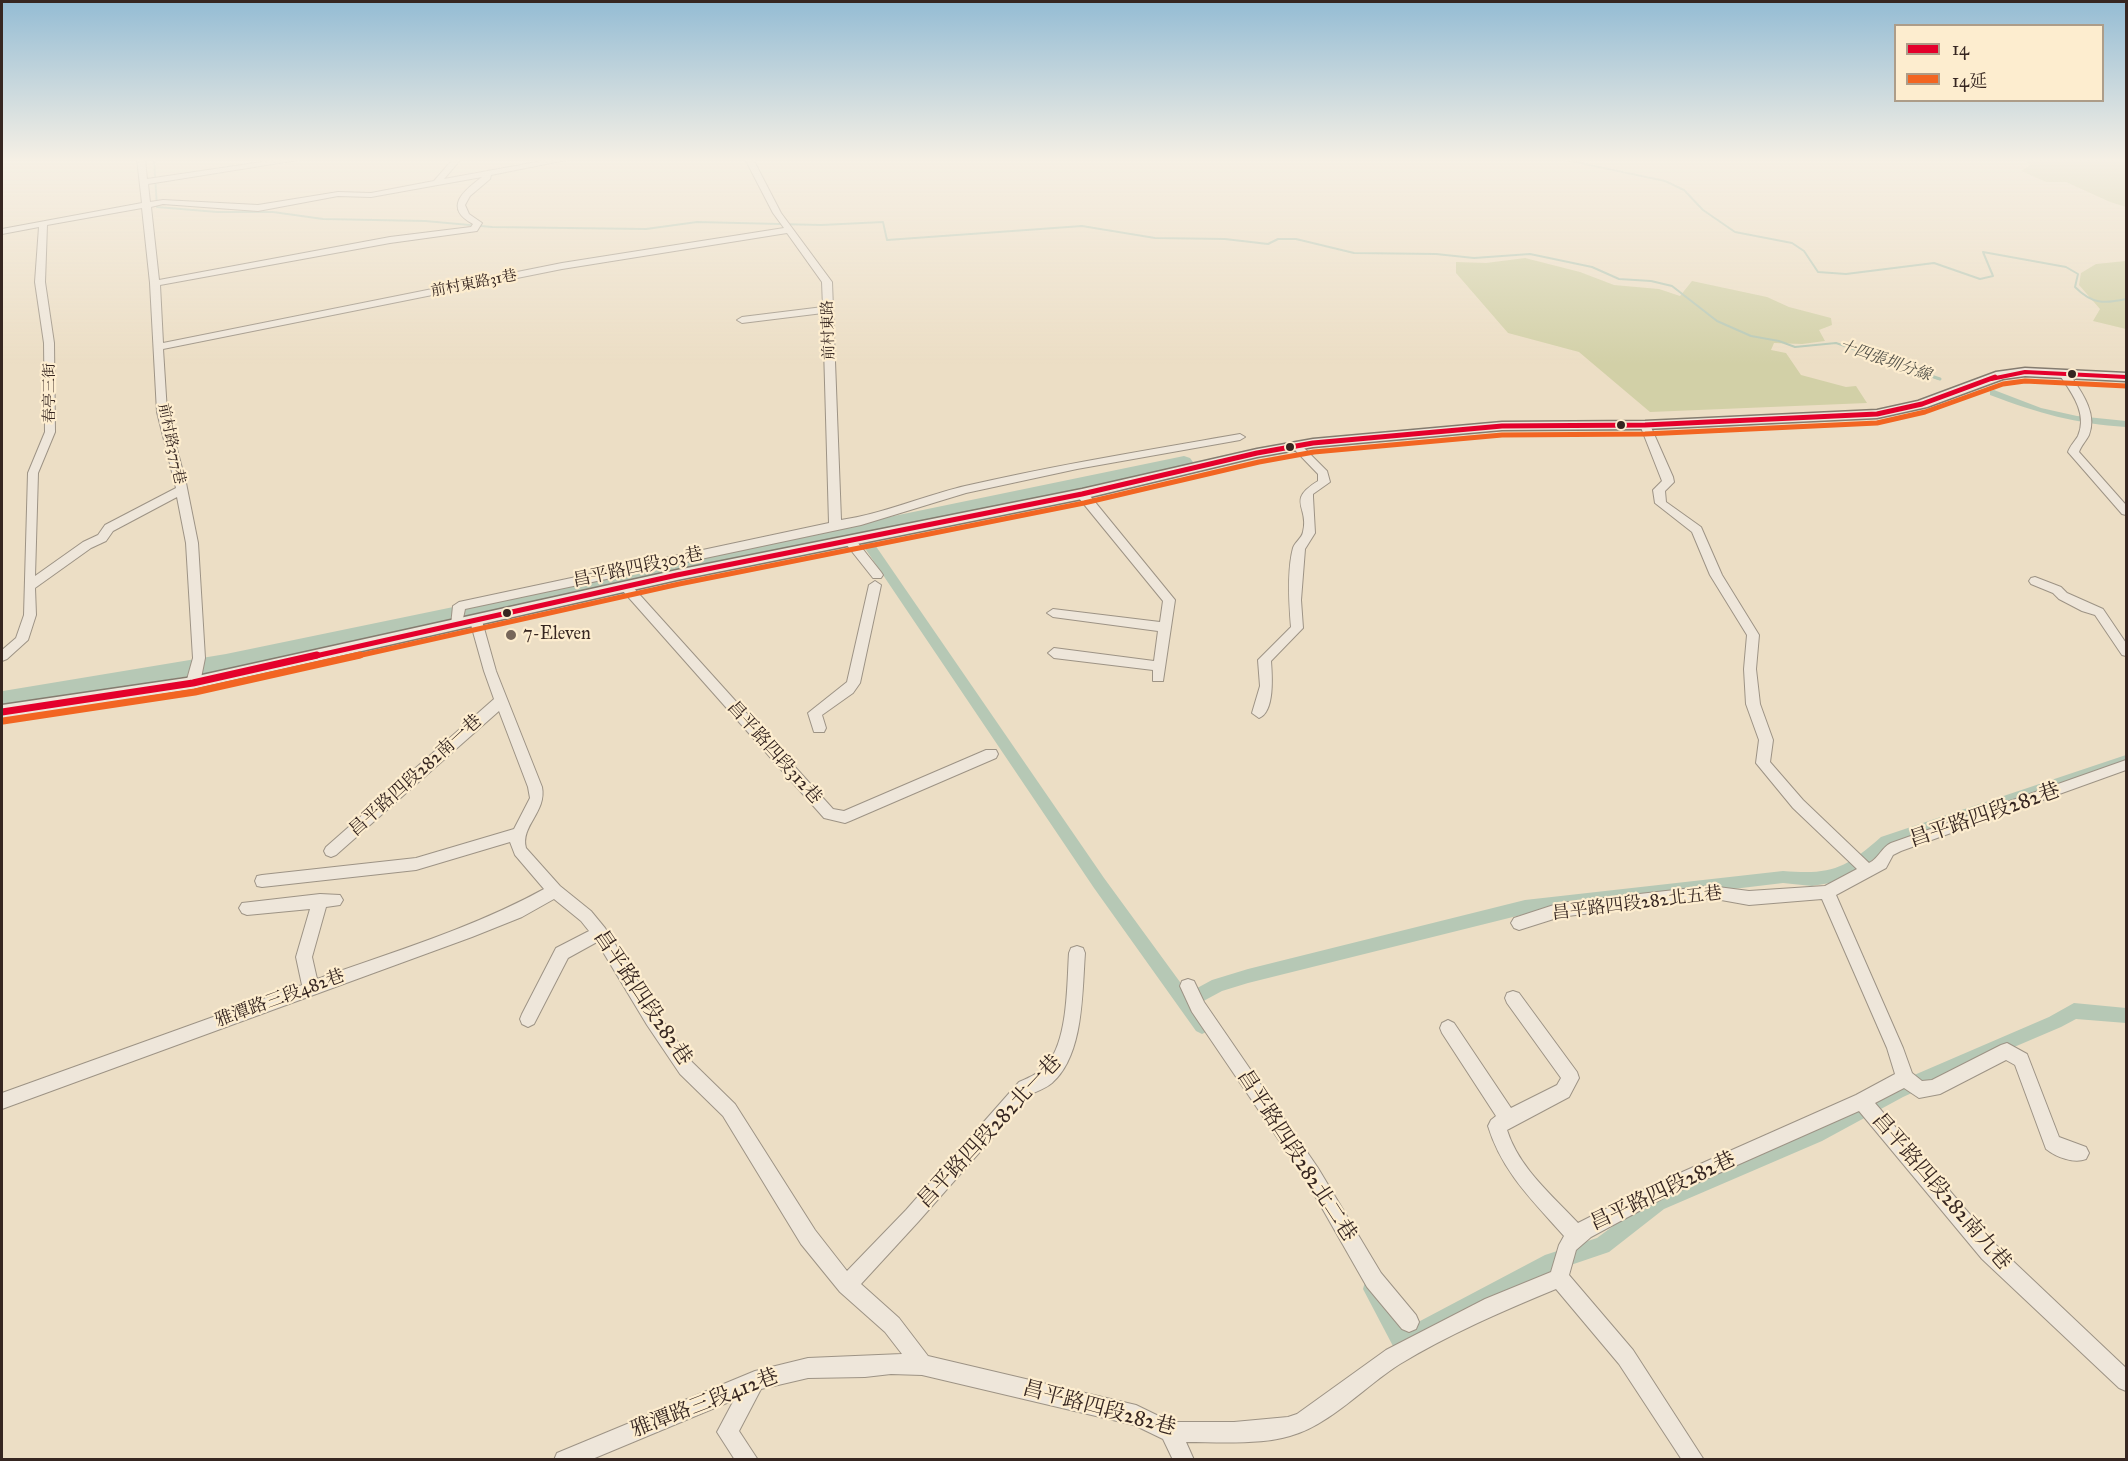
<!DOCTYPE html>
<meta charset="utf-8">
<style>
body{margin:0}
#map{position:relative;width:2128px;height:1461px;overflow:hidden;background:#ecdec5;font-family:"IM FELL Great Primer","Noto Serif TC",serif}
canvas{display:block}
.frame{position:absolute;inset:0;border:3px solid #362621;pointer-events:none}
.legend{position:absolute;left:1894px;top:24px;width:210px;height:78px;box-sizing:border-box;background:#fdedcf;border:2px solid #ad9d89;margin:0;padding:8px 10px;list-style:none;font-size:18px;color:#362621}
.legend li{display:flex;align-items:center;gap:12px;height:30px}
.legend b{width:30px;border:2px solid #ad9d89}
</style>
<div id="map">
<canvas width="2128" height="1461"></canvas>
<div class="frame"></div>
<ul class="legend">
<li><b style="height:8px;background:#e4002b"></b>14</li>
<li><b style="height:8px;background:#f26522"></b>14延</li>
</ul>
</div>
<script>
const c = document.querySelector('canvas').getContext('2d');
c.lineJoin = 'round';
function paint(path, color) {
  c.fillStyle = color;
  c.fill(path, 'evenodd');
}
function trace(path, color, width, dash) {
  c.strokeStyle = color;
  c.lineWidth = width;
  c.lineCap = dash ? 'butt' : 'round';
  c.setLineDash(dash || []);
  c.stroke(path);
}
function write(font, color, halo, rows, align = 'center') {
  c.font = font + ' "IM FELL Great Primer","Noto Serif TC",serif';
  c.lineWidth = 4.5;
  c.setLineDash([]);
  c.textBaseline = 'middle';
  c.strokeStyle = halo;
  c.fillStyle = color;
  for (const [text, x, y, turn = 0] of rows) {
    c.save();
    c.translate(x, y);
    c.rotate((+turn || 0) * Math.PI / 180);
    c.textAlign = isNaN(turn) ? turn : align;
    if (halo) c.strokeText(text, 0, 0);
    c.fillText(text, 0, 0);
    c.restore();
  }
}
paint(new Path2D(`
 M2022 159H2126V207L2110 202 2066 182H2046L2021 171 2030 165Z
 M1525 258 1580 272 1614 285 1659 289 1680 296 1692 281 1767 297 1789 307 1831 318 1832 325 1819 330 1825 341 1802 344 1774 343 1771 350 1786 353 1801 375 1846 387 1856 386 1867 403 1650 412 1579 352 1508 333 1456 273V262L1486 263Z
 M2126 261V329L2093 321 2100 309 2079 285 2081 273 2096 264Z`), '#d2d0a7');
trace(new Path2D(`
 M154 159 157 207 217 212H273L323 219 425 221 492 227 646 229 697 222 821 225 883 222 887 240 1082 226 1155 238 1225 239 1268 244 1278 239H1296L1354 253 1436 254 1474 258 1530 254 1592 267 1619 279 1651 281 1672 286 1717 321 1751 336 1779 341 1795 347 1836 343 1939 379
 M1561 159 1665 181 1684 190 1703 210 1735 232 1792 243 1804 251 1818 272 1846 274 1934 263 1980 279 1993 276 1983 252 2066 267 2078 274 2075 287C2092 304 2104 304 2126 299`), '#b6c8b5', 2);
trace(new Path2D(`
 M1934 377 1940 379`), '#b6c8b5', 3);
paint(new Path2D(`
 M1994 390 2041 408 2077 416 2126 421V427C2076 424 2038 413 1990 395V391Z
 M858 525 862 526 1104 878 1188 993 1212 980 1248 969 1525 900 1783 871C1831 875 1845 869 1881 837L2126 755V765L1891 845 1861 869 1830 883 1812 886 1783 883 1525 914 1248 983 1222 991 1196 1005 1210 1026 1208 1031 1202 1034 1196 1031 1094 888 854 532V526Z
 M2074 1003 2126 1008V1023L2076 1019 2061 1027 1979 1062 1903 1097 1822 1141 1664 1209 1609 1252 1556 1270 1401 1351 1394 1348 1363 1289 1365 1282 1372 1280 1379 1282 1405 1329 1545 1255 1597 1238 1652 1197 1810 1129 1891 1085 2049 1017Z`), '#b6c8b5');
paint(new Path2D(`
 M1184 456 1190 458 1193 462 1190 466 226 670 2 707 3 691 226 654Z`), '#b6c8b5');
const street = new Path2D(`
 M137 159H145L147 179 282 159H304L148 184 150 202 163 200 258 205 338 192 371 193 434 181 453 159H461L444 179 553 159H571L491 175 490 179 470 196 465 205 469 214 482 223 477 231 390 243 160 285 163 343 562 263 784 228 773 213 745 159H753L781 213 832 282 841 520C883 514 923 496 965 486 1056 465 1148 450 1240 434L1245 437 1240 440 1077 469 966 493 861 525 465 609 461 628H453L451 625 453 606 459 602 829 523 823 313 742 323 737 320 742 317 823 307 822 282 787 233 562 269 163 349 167 412 186 483 198 543 205 658 200 683 193 688 186 683 193 658 186 543 177 497 113 531 106 541 91 548 35 588 36 615 28 640 7 659 2 661V650L16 638 24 615 28 473 45 432 44 343 35 282 39 227 2 234V229L142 203ZM482 177C463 191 443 208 473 224L471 227 390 237 159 280 151 207 163 204 258 211 338 196 371 197ZM142 208 150 283 157 412 176 488 105 525 98 535 83 542 35 576 38 473 55 432 54 343 45 282 47 225Z
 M2064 371 2068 372C2080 390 2098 412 2089 435 2086 441 2081 446 2079 452L2126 505V515L2122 514 2068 452C2070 446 2075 441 2078 436 2088 413 2071 392 2059 374Z
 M1645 422 1650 425 1673 477 1674 482 1665 491 1666 502 1701 527 1722 575 1759 635 1756 669 1760 704 1773 740 1770 762 1803 800 1869 863C1879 858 1881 848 1891 843L2126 760V770L1901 851 1893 855 1886 868 1836 895 1903 1048 1912 1073 1922 1081 1932 1080 2001 1045 2007 1043 2027 1054 2059 1137 2086 1147 2089 1153 2086 1159C2074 1164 2056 1157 2046 1149L2015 1065 2006 1060 1940 1094 1919 1098 1904 1088 1875 1103 1996 1245 2126 1368V1391L2119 1388 1982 1259 1859 1111 1665 1197 1591 1237 1576 1250 1569 1275 1633 1350 1704 1460H1682L1619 1364 1556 1289C1503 1311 1449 1334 1400 1364 1365 1386 1330 1425 1290 1436 1261 1445 1217 1442 1186 1442L1194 1460H1173L1163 1439 1134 1425 922 1375 891 1374 865 1377 808 1378 761 1389 739 1431 758 1460H735L717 1432 734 1400 590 1460H554L557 1453 755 1371 808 1358 902 1354 885 1332 840 1292 801 1244 723 1116 680 1074 647 1025 597 942 568 958 534 1024 528 1027 522 1024 520 1019 522 1014 556 948 589 931 581 921 554 899 522 917 472 937 2 1109V1093L302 985 296 957 310 909 247 915 242 913 239 908 242 903 320 894 340 895 343 900 340 905 326 907 312 957 317 979C393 952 473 928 544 889L515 855 510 842 416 870 262 887 257 886 255 881 257 876 262 875 416 858 514 829 530 798 528 787 499 711 336 855 331 857 326 855 324 851 326 847 494 699 484 671 470 621 476 617 482 621 496 671 542 787C547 812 520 826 526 848L560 886 591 911 605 928 659 1015 692 1062 735 1104 815 1230 847 1271 906 1210 1019 1082C1031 1077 1041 1072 1049 1062 1068 1036 1067 984 1069 953L1071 948 1077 946 1083 948 1085 953C1082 992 1084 1055 1052 1083 1046 1088 1038 1091 1031 1094L918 1222 861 1284 899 1318 928 1356 1136 1405 1171 1422H1234L1288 1417 1297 1414 1386 1350 1485 1299 1551 1272 1559 1245 1564 1236C1533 1201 1502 1172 1488 1126L1491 1120 1496 1116 1442 1033 1440 1028 1442 1023 1448 1020 1454 1023 1511 1108 1557 1085 1561 1078 1507 1003 1505 998 1507 993 1513 991 1519 993 1577 1072 1579 1078 1569 1097 1507 1130C1519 1168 1552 1195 1578 1223L1653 1185 1856 1095 1895 1074 1887 1048 1822 899 1749 905 1710 898 1560 917 1519 930 1514 928 1511 923 1514 918 1560 903 1710 886 1749 891 1825 886 1857 869 1793 808 1756 763 1759 740 1746 704 1744 669 1747 635 1710 575 1692 532 1655 503 1653 490 1662 481 1640 425Z
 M1296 443 1300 444 1327 471 1330 482 1313 494V497L1315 533 1305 549 1301 600 1303 628 1271 661C1272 675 1275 712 1259 718L1252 713 1260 686 1258 660 1291 627C1289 603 1287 570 1293 548 1295 542 1302 538 1303 532 1310 507 1285 501 1318 481V474L1291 446Z
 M1082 490 1086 491 1175 600 1163 681H1153V670L1054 658 1048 653 1054 648 1154 661 1158 631 1053 617 1047 613 1053 609 1160 622 1163 601 1078 497 1076 494Z
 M850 537 854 538 881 572 883 575 881 578H873L846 544 844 541Z
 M2035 577 2061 587 2067 593 2103 609 2126 643V656L2122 655 2095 615 2082 611 2059 599 2053 593 2031 584 2029 581 2031 578Z
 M875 581 881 585 860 683 853 693 822 715 826 728 824 732H814L808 713 847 682 869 585Z
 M626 583 630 584 833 809 844 811 986 750H996L998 754 996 758 850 821 845 823 824 818 622 590 620 587 622 584Z
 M1188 979 1194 981 1204 1002 1318 1168 1381 1273 1416 1315 1419 1322 1416 1329 1409 1332 1402 1329 1367 1287 1306 1180 1192 1012 1180 986 1182 981Z`);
const secondary = new Path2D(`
 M2025 368 2126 373V381L2025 376 2003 379 1927 407 1877 418 1645 429 1502 430 1313 447 1257 457 1082 499 677 580 193 689 2 719V705L193 677 677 570 1082 489 1257 449 1313 439 1502 422 1645 421 1877 410 1918 401 1996 372Z`);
trace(street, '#9d9385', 2);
trace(secondary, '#847b6f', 3);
paint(street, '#eee6da');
paint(secondary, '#eee6da');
trace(new Path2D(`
 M1991 379 2025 372 2126 377`), '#e4002b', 4);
trace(new Path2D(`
 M311 657 677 575 1082 494 1257 453 1313 443 1502 426 1645 425 1877 414 1922 404 1995 377`), '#e4002b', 5);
trace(new Path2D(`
 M2 712 193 683 317 655`), '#e4002b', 7);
trace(new Path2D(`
 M353 657 679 584 1084 503 1259 462 1314 452 1502 435 1645 434 1877 423 1925 412 2003 384 2025 381 2126 386`), '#f26522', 5);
trace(new Path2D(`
 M3 721 195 692 360 655`), '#f26522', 7);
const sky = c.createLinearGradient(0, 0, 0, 364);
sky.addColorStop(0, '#94bcd4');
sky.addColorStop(0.44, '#f6f0e5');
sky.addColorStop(1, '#f6f0e500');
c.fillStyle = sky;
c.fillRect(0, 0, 2128, 364);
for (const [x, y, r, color] of [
 [2072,374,5,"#362621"],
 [1621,425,5,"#362621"],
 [1290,447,5,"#362621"],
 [507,613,5,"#362621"],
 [511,635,6,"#76665a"]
]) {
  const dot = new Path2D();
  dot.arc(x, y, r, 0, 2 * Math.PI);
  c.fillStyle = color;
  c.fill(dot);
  trace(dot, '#fdedcf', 2);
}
write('15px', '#362621', '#fdedcf', [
 ["前村東路31巷",474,284,-11],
 ["前村東路",829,330,-92],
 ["春亭三街",50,393,-90],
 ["前村路377巷",171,444,78]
]);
write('italic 16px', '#56544b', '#fdedcf', [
 ["十四張圳分線",1885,361,19]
]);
write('18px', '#362621', '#fdedcf', [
 ["昌平路四段303巷",638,568,-12],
 ["昌平路四段312巷",774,753,48],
 ["昌平路四段282南一巷",416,776,-42],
 ["昌平路四段282北五巷",1637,904,-7],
 ["雅潭路三段482巷",280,999,-20]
]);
write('18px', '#362621', '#fdedcf', [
 ["7-Eleven",523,635]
], 'left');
write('21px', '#362621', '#fdedcf', [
 ["昌平路四段282巷",1985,816,-19],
 ["昌平路四段282巷",642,998,56],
 ["昌平路四段282北一巷",990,1132,-47],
 ["昌平路四段282北二巷",1296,1156,57],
 ["昌平路四段282巷",1663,1192,-25],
 ["昌平路四段282南九巷",1941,1192,49],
 ["雅潭路三段412巷",705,1404,-21],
 ["昌平路四段282巷",1099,1409,15]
]);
</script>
